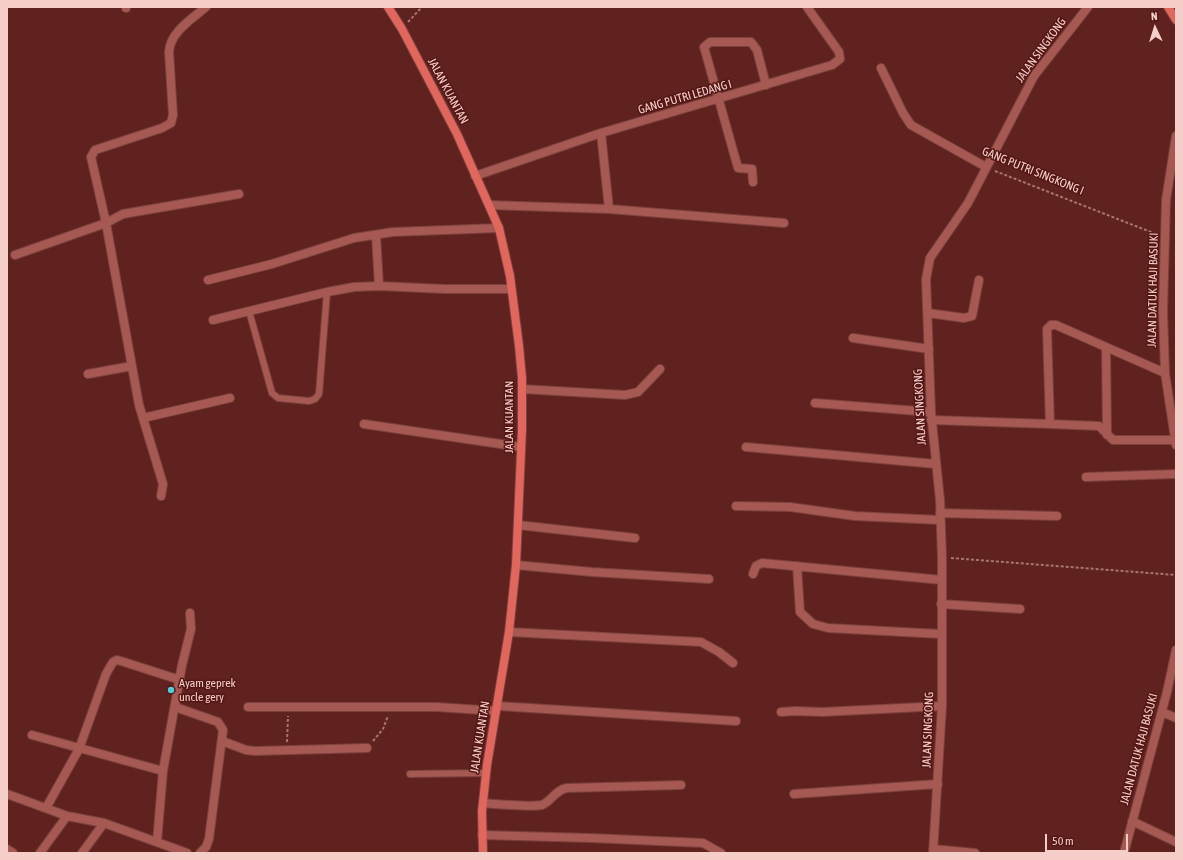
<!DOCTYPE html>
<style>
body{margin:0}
#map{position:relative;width:1183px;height:860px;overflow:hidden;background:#60221e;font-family:"Asap Condensed",sans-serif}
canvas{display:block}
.frame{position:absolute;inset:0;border:8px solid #f6cec9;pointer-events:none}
.north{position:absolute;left:1135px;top:8px;width:40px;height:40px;-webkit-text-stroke:3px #541614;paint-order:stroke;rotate:356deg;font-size:11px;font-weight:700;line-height:16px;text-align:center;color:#f6cec9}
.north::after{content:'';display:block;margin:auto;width:14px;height:18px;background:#f6cec9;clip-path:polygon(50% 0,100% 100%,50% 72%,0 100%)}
.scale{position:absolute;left:1045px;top:834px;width:83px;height:18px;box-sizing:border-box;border:2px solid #f6cec9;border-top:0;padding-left:5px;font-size:12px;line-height:14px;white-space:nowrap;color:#f6cec9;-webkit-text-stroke:3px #541614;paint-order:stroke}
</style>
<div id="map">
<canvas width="1183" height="860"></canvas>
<div class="frame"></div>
<div class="north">N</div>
<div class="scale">50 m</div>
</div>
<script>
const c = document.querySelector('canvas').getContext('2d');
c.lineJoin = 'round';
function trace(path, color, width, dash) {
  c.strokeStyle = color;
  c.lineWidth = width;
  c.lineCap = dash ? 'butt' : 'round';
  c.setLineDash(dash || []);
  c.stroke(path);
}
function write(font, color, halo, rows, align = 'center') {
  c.font = font + ' "Asap Condensed",sans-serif';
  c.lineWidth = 3;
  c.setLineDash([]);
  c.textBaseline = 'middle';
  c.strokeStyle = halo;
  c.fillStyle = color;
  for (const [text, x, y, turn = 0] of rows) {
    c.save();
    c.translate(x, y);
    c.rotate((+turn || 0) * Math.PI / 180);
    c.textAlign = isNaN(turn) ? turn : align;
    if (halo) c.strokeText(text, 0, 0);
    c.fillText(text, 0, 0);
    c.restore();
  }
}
const lane = new Path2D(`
 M249 311 272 393 278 398 309 401 315 399 319 394 327 292
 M410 774 486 773`);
const street = new Path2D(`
 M126 8V7
 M881 68 903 113 911 125 986 167
 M601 133 609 209
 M1176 136 1166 200 1163 311 1165 373 1176 445
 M475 176 601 133 832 65 840 59 839 52 807 7
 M753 182 752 169 738 168 704 47 710 42H751L757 50 766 85
 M489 205 609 209 784 223
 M376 235 379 286
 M15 255 106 223 123 214 239 194
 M208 280 272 264 354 238 393 232 499 228
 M928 313 964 318 972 316 979 280
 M213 320 327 292 354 287 379 286 445 289H511
 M853 338 929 349
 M1106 347 1107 435
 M88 374 132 366
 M522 389 625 395 638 392 660 369
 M815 403 931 412
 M143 418 230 398
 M931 420 1050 424 1047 329 1051 325H1056L1165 373
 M364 424 521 447
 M1050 424 1099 426 1113 440H1175
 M746 447 936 464
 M1086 477 1176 474
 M161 496 163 484 139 405 106 223 91 157 95 150 162 128 171 123 173 115 169 52C170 32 192 19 206 7
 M736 506 790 507 855 516 940 520
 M940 513 1057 516
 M518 525 635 538
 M516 565 592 572 709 579
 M797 566 800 612 813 624 828 628 941 634
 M753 574 756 566 762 563 942 580
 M941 604 1020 609
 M509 632 701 642 719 652 733 663
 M498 706 736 721
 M175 707 218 722 223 730 209 839 206 847 200 853
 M248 707H437L496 711
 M781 712 795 711 822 712 942 706
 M1162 712 1176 718
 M32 735 163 771
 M222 741 246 750 255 751 367 748
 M7 794 67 816 104 823 187 853
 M794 794 938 784
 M483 803C495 804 532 807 542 805 552 801 555 790 567 788L681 785
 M46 808 79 749 106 674 113 662 117 660 124 662 180 680
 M1132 821 1176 842
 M482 835 591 838 703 843 721 853
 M157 842 163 771 182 665 191 629 190 613
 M7 849 13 853
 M933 849 975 853
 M40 853 67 816
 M82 853 104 823
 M933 853 942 706V558L940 500 931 412 926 279 930 258 968 203 1034 76 1088 7
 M1124 853 1167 692 1176 650`);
const secondary = new Path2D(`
 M388 7 402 29 457 134 499 228 510 276 519 346 522 378V430L516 565 509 632 487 765 482 811 483 853
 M1168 7 1176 20`);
trace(lane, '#7b413d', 8);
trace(street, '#7b413d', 10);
trace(secondary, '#7b413d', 10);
trace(new Path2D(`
 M408 22 422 7
 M995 171 1156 234
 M951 558 1176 575
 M373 741 383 729 388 716
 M287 742 288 716`), '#a87570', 2, [3, 2]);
trace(lane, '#a55952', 6);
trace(street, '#a55952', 8);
trace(secondary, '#e0665e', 8);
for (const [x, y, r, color] of [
 [171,690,4,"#52cbd9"]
]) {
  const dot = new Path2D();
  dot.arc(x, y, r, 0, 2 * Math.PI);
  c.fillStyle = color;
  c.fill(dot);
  trace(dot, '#541614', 1.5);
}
write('12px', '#f6cec9', '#541614', [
 ["JALAN SINGKONG",1041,50,-54],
 ["JALAN KUANTAN",448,91,62],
 ["GANG PUTRI LEDANG I",685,97,-16],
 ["GANG PUTRI SINGKONG I",1033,171,22],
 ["JALAN DATUK HAJI BASUKI",1153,290,-89],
 ["JALAN SINGKONG",920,407,-93],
 ["JALAN KUANTAN",509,417,-90],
 ["JALAN SINGKONG",928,730,-88],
 ["JALAN KUANTAN",480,737,-81],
 ["JALAN DATUK HAJI BASUKI",1139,749,-75]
]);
write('12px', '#f6cec9', '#541614', [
 ["Ayam geprek",179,683],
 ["uncle gery",179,697]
], 'left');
</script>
